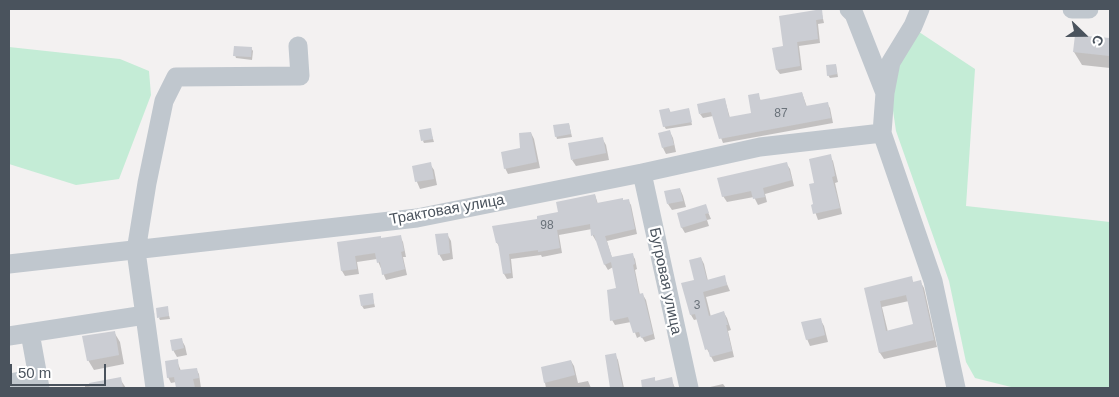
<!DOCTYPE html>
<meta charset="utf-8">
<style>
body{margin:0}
#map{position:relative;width:1119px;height:397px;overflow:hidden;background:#f3f1f1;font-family:Helvetica,sans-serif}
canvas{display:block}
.frame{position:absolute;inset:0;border:10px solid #4a535d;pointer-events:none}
.north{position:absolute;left:1059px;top:10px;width:50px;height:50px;-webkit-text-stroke:4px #fff;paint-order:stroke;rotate:112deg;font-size:14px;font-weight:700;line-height:20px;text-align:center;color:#4a535d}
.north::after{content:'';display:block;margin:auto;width:18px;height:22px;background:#4a535d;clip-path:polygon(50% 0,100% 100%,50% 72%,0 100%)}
.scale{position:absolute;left:10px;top:364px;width:96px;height:22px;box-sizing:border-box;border:2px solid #4a535d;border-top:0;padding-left:6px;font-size:15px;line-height:18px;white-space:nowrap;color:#4a535d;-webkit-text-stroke:4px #fff;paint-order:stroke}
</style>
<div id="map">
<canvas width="1119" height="397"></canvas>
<div class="frame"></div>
<div class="north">С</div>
<div class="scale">50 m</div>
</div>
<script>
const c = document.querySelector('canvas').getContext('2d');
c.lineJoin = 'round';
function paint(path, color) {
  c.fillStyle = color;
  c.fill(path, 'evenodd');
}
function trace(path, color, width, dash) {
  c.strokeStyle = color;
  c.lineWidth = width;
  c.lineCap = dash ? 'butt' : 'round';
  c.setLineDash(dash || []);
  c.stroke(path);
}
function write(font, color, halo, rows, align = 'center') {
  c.font = font + ' Helvetica,sans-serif';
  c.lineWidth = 4.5;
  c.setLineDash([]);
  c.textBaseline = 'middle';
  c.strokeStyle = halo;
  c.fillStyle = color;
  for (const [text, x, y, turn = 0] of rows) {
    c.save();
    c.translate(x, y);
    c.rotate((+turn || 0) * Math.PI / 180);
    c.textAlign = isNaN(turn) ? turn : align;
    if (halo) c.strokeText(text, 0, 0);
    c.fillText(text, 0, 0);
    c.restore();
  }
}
paint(new Path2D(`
 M913 28 975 69 966 206 1110 222V388H1015L975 378 966 362 949 281 896 131 891 97 895 65Z
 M9 47 120 59 149 71 151 95 119 179 76 185 9 164Z`), '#c4ecd6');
paint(new Path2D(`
 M821 10 824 23 818 24 820 43 799 46 802 70 780 74 777 70 785 48Z
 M1076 36 1110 40V68L1082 65 1074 52Z
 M251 48 253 51 252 60 236 58 235 55Z
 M836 65 838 77 830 78 828 75Z
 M802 93 807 107 827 103 830 108 833 123 723 143 713 116 703 118 700 114 725 100 730 118 753 114 758 94 761 101Z
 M669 109 671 113 689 110 692 125 666 129 664 126Z
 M569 124 572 137 557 139 556 136Z
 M430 129 434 142 424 143 423 141Z
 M670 132 673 138 676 152 666 154 663 148Z
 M531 133 534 139 540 168 508 174 505 168 521 149Z
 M602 138 606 145 609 160 576 166 572 160Z
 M830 156 833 161 838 182 835 183 842 214 818 220 813 206 815 205V184Z
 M786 163 790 169 794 186 765 194 767 202 758 205 754 197 727 202 723 196Z
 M430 164 434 170 437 185 420 189 417 182 414 167Z
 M680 189 683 196 686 207 672 210 668 204Z
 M595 195 598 204 628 200 631 205 637 234 607 241 612 258 632 254 635 259 637 269 635 270 640 295H643L646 300 655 339 645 342 641 336 637 338 631 322 615 325 612 320 618 289 613 267 608 270 605 265 597 240 596 241 593 236 592 229 559 235 562 253 542 257 541 255 511 259 513 278 507 279 504 274 500 248 497 243 539 220 559 213Z
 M705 205 711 219 707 220 709 226 685 233 682 228 679 214Z
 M447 234 451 241 453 259 443 261 439 254Z
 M400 236 403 242 406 257H403L407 275 386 280 377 259 357 262 359 274 345 276 342 271 338 243 381 240Z
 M701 258 704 264 708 281 724 277 730 291 706 297 711 317 724 313 727 318 731 330 728 331 734 357 714 362 707 349 698 319 694 320 691 315Z
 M911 278 914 283 920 281 924 288 937 347 884 359 880 353 865 289ZM909 301 915 325 888 332 882 307Z
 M372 294 375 307 364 309 362 306Z
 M167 308 170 319 160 320 159 318Z
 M820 319 824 326 828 342 810 346 807 339Z
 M114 332 120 342 124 364 94 370 88 360Z
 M181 339 185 346 187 355 177 357 173 350Z
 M615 354 618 360 624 388H611L606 356Z
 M177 361 181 371 196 369 199 374 201 388H177L176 382 171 383 168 377Z
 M571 361 574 366 578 383 588 381 591 388H546L542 368Z
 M654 378 656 382 671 379 675 388H639L644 387Z
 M120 379 126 388H85V385Z
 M723 384 726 388H706Z`), '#0003');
paint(new Path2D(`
 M822 9 823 19 816 20 818 39 797 42 800 66 776 70 772 48 783 46 779 16Z
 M1075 35 1110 38V56L1073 52Z
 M234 46 252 47 251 57 233 56Z
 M836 64 837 74 827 76 826 65Z
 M802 92 806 106 828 102 831 118 719 139 711 112 699 114 697 104 725 98 729 117 751 113 748 95 759 93 760 100Z
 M669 108 670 112 689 108 692 122 663 127 659 110Z
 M569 123 571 134 555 137 553 125Z
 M431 128 433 139 421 141 419 130Z
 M670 130 674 145 662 148 658 133Z
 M531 132 537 162 504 169 501 152 520 148 519 133Z
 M603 137 606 153 571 160 568 143Z
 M831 154 835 176 832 177 840 208 813 214 811 205 813 204 809 184 814 183 809 159Z
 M431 162 434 179 415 182 412 166Z
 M787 162 792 180 763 188 765 197 753 199 751 191 722 197 717 178Z
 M680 188 683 201 667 204 664 191Z
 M595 194 597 203 623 198V200L629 199 635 229 605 236 612 257 633 253 635 264 633 265 639 294 643 293 653 334 641 338 639 332 633 333 628 317 610 321 607 290 616 288 611 262 604 265 594 235 591 236 590 224 557 230 560 248 538 252V250L509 254 511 273 503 274 498 243H496L492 226 537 219V216L558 212 556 202Z
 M706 204 709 213 705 214 707 220 681 228 677 213Z
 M448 233 450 253 438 255 435 234Z
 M401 235 404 251 401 252 405 269 382 275 380 262 377 263 375 253 355 256 357 269 341 271 337 242 381 236V238Z
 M701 257 707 280 725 275 727 285 703 292 709 316 724 311 728 325H726L732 351 710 357 708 349 705 350 695 314 690 315 681 283 694 280 689 260Z
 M912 276 913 282 921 280 934 340 879 353 864 288ZM906 295 913 324 886 331 880 301Z
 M373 293 374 304 361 306 359 295Z
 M168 306 169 316 157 318 156 308Z
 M821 318 825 335 806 340 801 322Z
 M115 331 119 355 87 361 82 336Z
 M182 338 184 348 172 351 170 340Z
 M616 353 619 371 623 388H610L605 355Z
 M178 359 179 370 197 368 199 378 193 379 195 388H176L174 377 167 378 165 361Z
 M571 360 575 375 544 383 541 367Z
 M121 377 123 388H90L89 383Z
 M655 377V381L672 377 674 388H642L641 380Z`), '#cbcdd3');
trace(new Path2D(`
 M849 9 854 14 885 93 882 133 933 281 956 388
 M1072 9H1089
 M885 93 891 62 913 26 920 9
 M642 173 689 388
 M9 264 417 218 642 173 760 147 882 133
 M30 333 40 388
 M9 336 145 315
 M9 383 38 378
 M155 388 136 251 147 183 164 101 176 77 300 76 298 46`), '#c0c7ce', 19);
write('12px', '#6a727a', null, [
 ["87",781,114],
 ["98",547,226],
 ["3",697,306]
]);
write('15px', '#4a535d', '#fff', [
 ["Трактовая улица",447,210,-10],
 ["Бугровая улица",665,281,78]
]);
</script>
